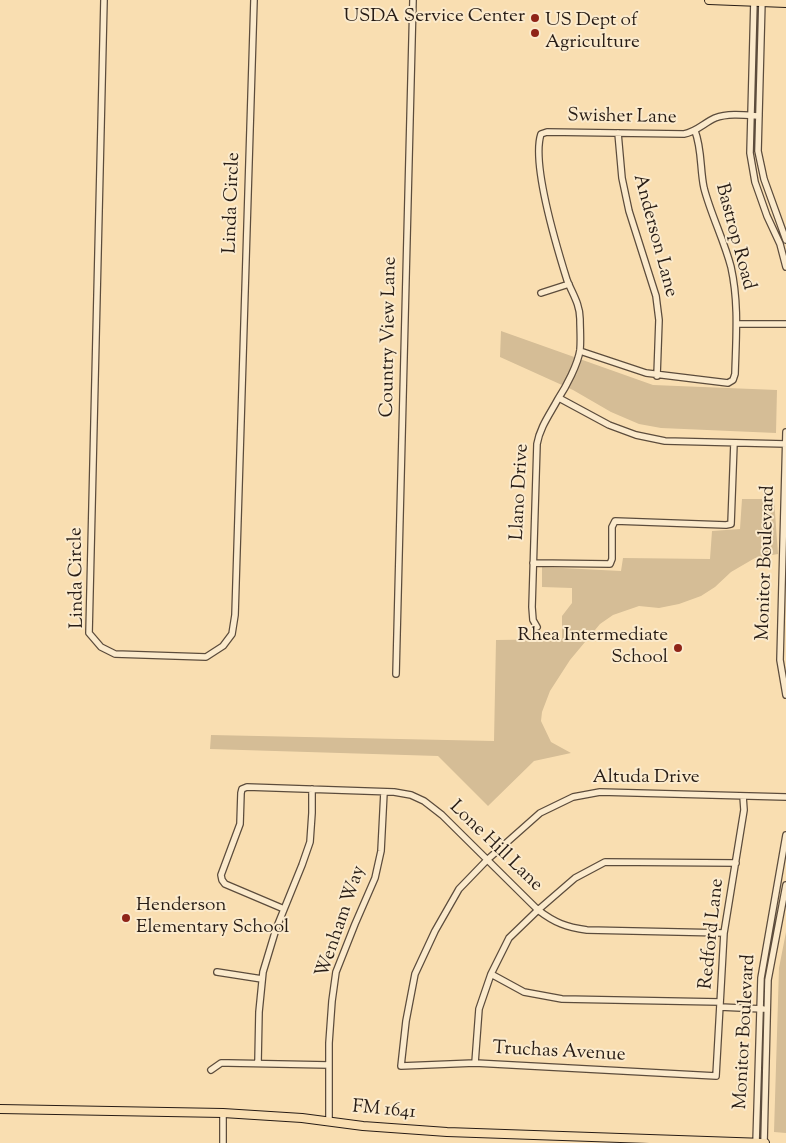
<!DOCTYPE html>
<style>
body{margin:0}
canvas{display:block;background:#f9deb1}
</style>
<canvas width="786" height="1143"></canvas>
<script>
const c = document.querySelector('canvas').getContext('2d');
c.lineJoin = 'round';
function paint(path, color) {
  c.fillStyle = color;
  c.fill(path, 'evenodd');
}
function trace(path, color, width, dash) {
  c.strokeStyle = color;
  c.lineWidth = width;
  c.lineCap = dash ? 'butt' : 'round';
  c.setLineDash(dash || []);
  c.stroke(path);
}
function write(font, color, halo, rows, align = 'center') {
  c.font = font + ' "Sorts Mill Goudy",serif';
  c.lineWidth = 4;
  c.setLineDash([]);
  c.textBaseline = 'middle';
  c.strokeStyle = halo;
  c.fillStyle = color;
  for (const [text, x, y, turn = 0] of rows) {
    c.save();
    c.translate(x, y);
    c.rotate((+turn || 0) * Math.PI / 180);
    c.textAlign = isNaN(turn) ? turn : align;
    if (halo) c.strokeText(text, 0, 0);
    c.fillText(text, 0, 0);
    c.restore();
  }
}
paint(new Path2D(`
 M501 331 653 385 777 390 776 433 661 428 639 424 611 412 573 390 500 357Z
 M742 499H774L778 554 755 558 731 572 715 587 701 596 679 604 659 608 639 606 613 615 600 624 570 660 550 691 542 712 541 721 551 742 571 753 534 761 488 806 438 756 210 749 211 735 494 741 496 640 562 639V616L572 603V588L542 587V567L621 571 623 558 710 559 712 531 740 529Z
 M786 932V1133L774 1132 779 968Z`), '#d5bd96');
const minor = new Path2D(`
 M104 0 89 633 101 647 115 654 206 657 223 646 232 634 235 615 254 0
 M754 0 750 153 755 182 767 216 780 244 786 267
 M762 0 758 151 764 179 786 240
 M618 133 622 178 629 211 656 296 659 320 657 376
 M541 293 569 284
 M737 324H786
 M580 351 646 373 728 383 733 380 735 374C736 338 739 303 731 267 724 240 711 215 704 188 700 170 702 149 695 131
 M559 398 609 425 636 435 665 441 786 444
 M786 432 780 660 786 695
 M533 563 610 564 612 559V527L615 521 726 525 731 524 734 443
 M537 627 533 620 532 607 537 444C540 427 550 414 558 399 566 387 578 364 580 350 581 340 580 329 580 319 580 304 572 293 567 280 557 248 531 164 541 134L547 132 684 134C696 132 704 123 715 118 728 113 745 115 759 116
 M396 674 413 0
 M743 796 744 810 724 933 716 1076 475 1063 401 1066 406 1021 415 974 435 931 459 889 487 860 540 813 573 797 600 792 786 797
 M284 909 225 884 222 880 221 875 240 824 241 793 242 789 247 787 394 792 411 795 424 801 442 815 538 910C555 923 566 927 587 930L724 933
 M217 972 262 979
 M491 974 524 992 562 999 720 1002
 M720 1007 763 1009
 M258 1062 259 1012 263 972 276 929 302 865 310 842 312 813V789
 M475 1063 479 1009 491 974 509 938 538 910 575 878 605 862 736 863
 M211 1070 221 1063H228L329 1065
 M329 1122V1043L332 1001 336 972 355 924 375 878 381 851 384 792
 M223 1143V1113
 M756 1143 761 978 786 835
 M764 1143 768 980 786 885`);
const major = new Path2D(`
 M709 0 786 3
 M0 1109 223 1113 302 1118 363 1126 447 1132 765 1143`);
trace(minor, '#5c4c3c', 8);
trace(major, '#271c15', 10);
trace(minor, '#fbeacc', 5.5);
trace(major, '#f9deb1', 8);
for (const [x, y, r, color] of [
 [535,18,5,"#8f2418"],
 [535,33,5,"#8f2418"],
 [678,648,5,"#8f2418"],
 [126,918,5,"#8f2418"]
]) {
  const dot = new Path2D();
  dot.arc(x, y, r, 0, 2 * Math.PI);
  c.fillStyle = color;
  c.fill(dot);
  trace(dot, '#fbeacc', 2);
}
write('19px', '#271c15', '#fbeacc', [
 ["USDA Service Center",525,18],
 ["US Dept of",545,22,"left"],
 ["Agriculture",545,44,"left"],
 ["Rhea Intermediate",668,637],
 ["School",668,659],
 ["Henderson",136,907,"left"],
 ["Elementary School",136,929,"left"]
], 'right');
write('19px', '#271c15', '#fbeacc', [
 ["Swisher Lane",622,118,1],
 ["Linda Circle",233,203,-88],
 ["Anderson Lane",654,236,75],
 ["Bastrop Road",734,237,75],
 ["Country View Lane",390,337,-89],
 ["Llano Drive",521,492,-87],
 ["Monitor Boulevard",767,563,-88],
 ["Linda Circle",78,578,-91],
 ["Altuda Drive",646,779],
 ["Lone Hill Lane",495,847,44],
 ["Wenham Way",342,922,-71],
 ["Redford Lane",713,934,-84],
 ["Monitor Boulevard",746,1032,-87],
 ["Truchas Avenue",559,1053,3],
 ["FM 1641",384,1111,5]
]);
</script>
